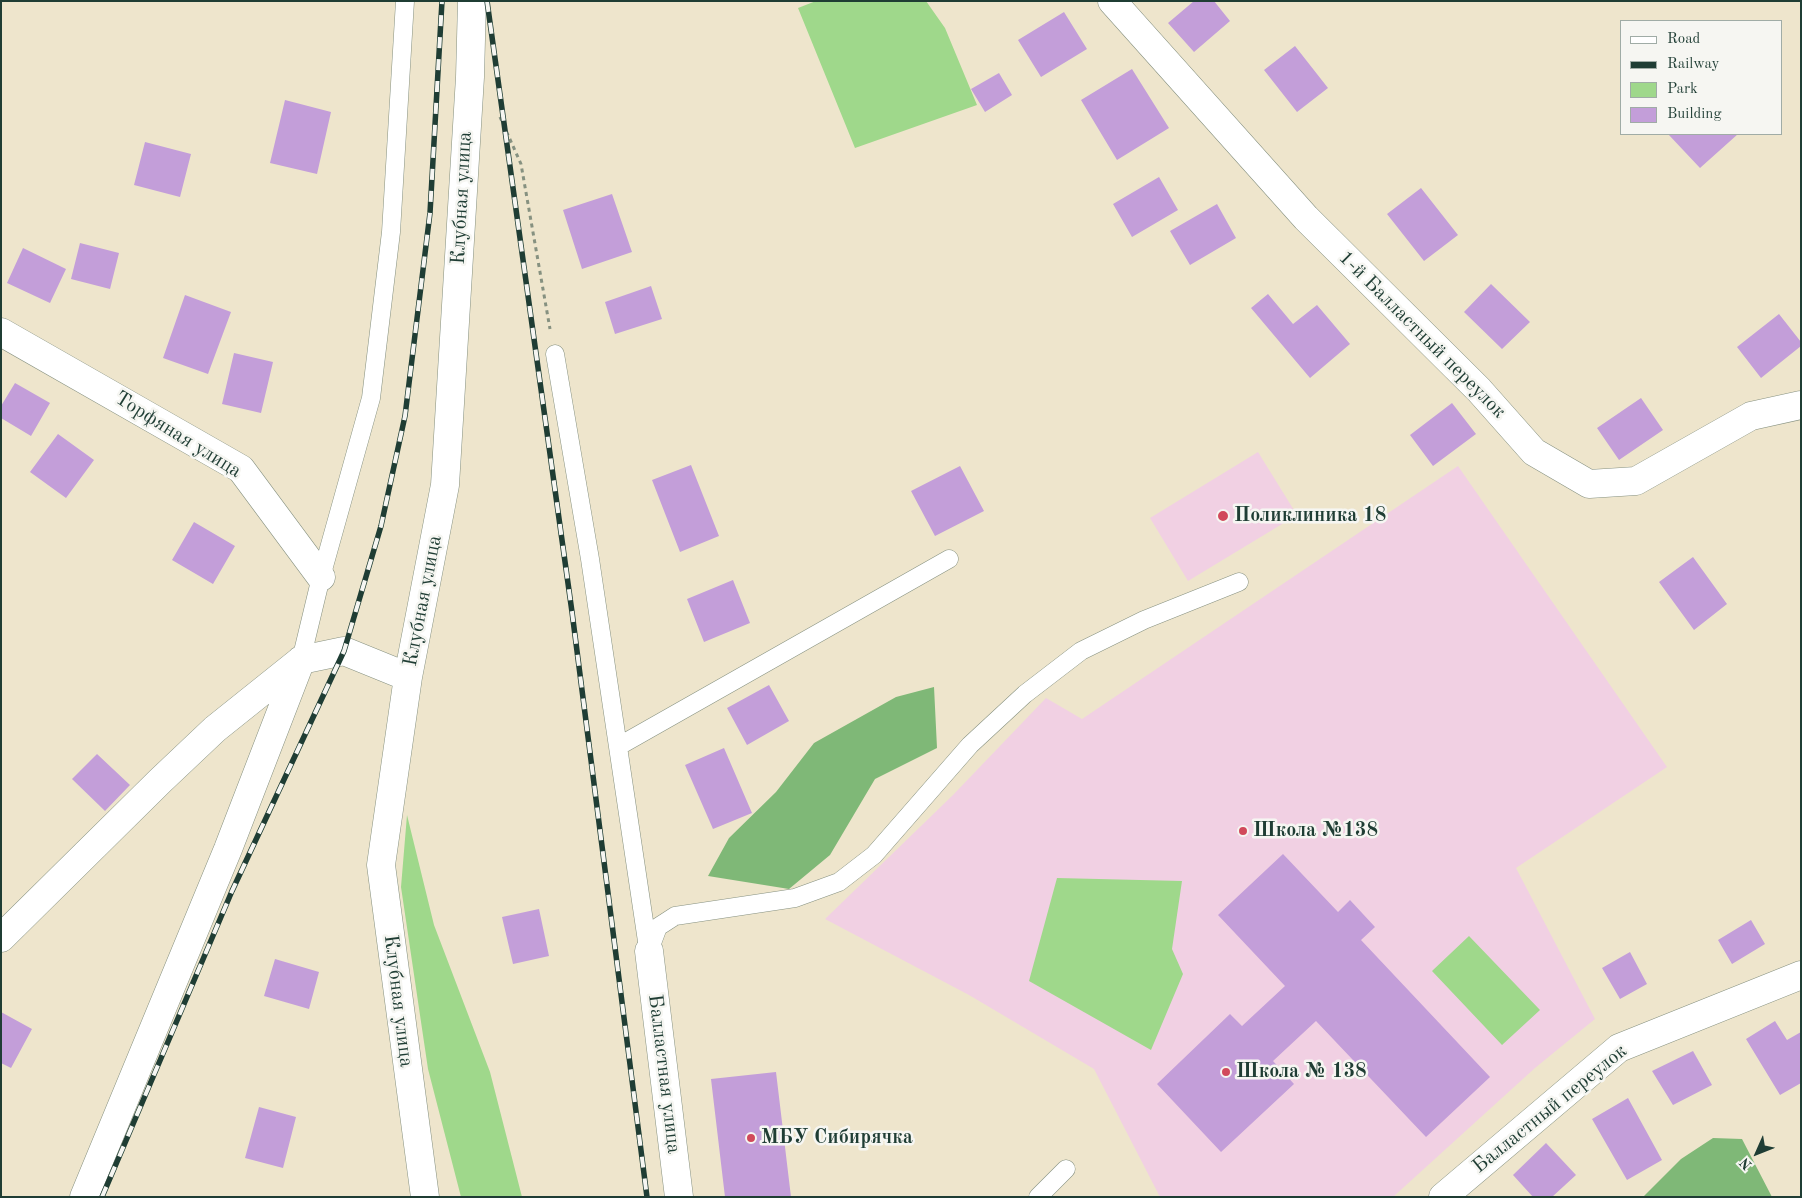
<!DOCTYPE html>
<meta charset="utf-8">
<style>
body{margin:0}
#map{position:relative;width:1802px;height:1198px;overflow:hidden;background:#eee5cc;font-family:"Old Standard TT",serif}
canvas{display:block}
.frame{position:absolute;inset:0;border:2px solid #1f3d34;pointer-events:none}
.legend{position:absolute;left:1620px;top:20px;width:162px;height:115px;box-sizing:border-box;background:#f6f6f2;border:1px solid #a0aca6;margin:0;padding:6px 9px;list-style:none;font-size:15px;color:#1f3d34}
.legend li{display:flex;align-items:center;gap:10px;height:25px}
.legend b{width:25px;border:1px solid #a0aca6}
.north{position:absolute;left:1732px;top:1128px;width:50px;height:50px;-webkit-text-stroke:4px #f6f6f2;paint-order:stroke;rotate:226deg;font-size:14px;font-weight:700;line-height:20px;text-align:center;color:#1f3d34}
.north::after{content:'';display:block;margin:auto;width:18px;height:22px;background:#1f3d34;clip-path:polygon(50% 0,100% 100%,50% 72%,0 100%)}
</style>
<div id="map">
<canvas width="1802" height="1198"></canvas>
<div class="frame"></div>
<ul class="legend">
<li><b style="height:6px;background:#fff"></b>Road</li>
<li><b style="height:6px;background:#1f3d34"></b>Railway</li>
<li><b style="height:14px;background:#9fd88b"></b>Park</li>
<li><b style="height:14px;background:#c39ed9"></b>Building</li>
</ul>
<div class="north">N</div>
</div>
<script>
const c = document.querySelector('canvas').getContext('2d');
c.lineJoin = 'round';
function paint(path, color) {
  c.fillStyle = color;
  c.fill(path, 'evenodd');
}
function trace(path, color, width, dash) {
  c.strokeStyle = color;
  c.lineWidth = width;
  c.lineCap = dash ? 'butt' : 'round';
  c.setLineDash(dash || []);
  c.stroke(path);
}
function write(font, color, halo, rows, align = 'center') {
  c.font = font + ' "Old Standard TT",serif';
  c.lineWidth = 5;
  c.setLineDash([]);
  c.textBaseline = 'middle';
  c.strokeStyle = halo;
  c.fillStyle = color;
  for (const [text, x, y, turn = 0] of rows) {
    c.save();
    c.translate(x, y);
    c.rotate((+turn || 0) * Math.PI / 180);
    c.textAlign = isNaN(turn) ? turn : align;
    if (halo) c.strokeText(text, 0, 0);
    c.fillText(text, 0, 0);
    c.restore();
  }
}
paint(new Path2D(`
 M1258 452 1297 515 1188 581 1150 518Z
 M1458 466 1667 767 1516 868 1595 1019 1535 1068 1393 1197H1160L1094 1069 969 995 825 919 953 795 1046 698 1082 719Z`), '#f1d0e3');
paint(new Path2D(`
 M816 1H926L945 28 977 105 855 148 798 8Z
 M407 815 434 925 490 1072 522 1197H461L428 1069 401 887Z
 M1057 878 1182 881 1172 949 1183 974 1151 1050 1029 981Z
 M1469 936 1540 1010 1502 1045 1432 971Z`), '#9fd88b');
paint(new Path2D(`
 M934 687 937 748 875 779 830 855 789 889 708 876 729 838 776 792 814 743 896 697Z
 M1713 1138 1742 1139 1772 1197H1643L1681 1159Z`), '#7fb877');
paint(new Path2D(`
 M1194 1H1214L1230 21 1194 52 1168 23Z
 M1064 12 1087 49 1041 77 1018 40Z
 M1295 46 1328 88 1297 112 1264 70Z
 M1132 69 1169 128 1117 160 1081 100Z
 M999 73 1012 95 985 112 971 89Z
 M285 100 331 112 317 174 270 163Z
 M1668 134H1738L1700 168Z
 M145 142 191 154 180 197 134 185Z
 M1159 177 1178 210 1132 237 1113 204Z
 M1421 188 1458 235 1424 261 1387 214Z
 M612 194 632 252 582 269 563 210Z
 M1217 204 1236 238 1190 265 1170 231Z
 M80 243 119 253 110 289 71 279Z
 M23 248 66 269 50 303 7 283Z
 M1491 284 1530 322 1502 349 1464 312Z
 M651 286 662 319 615 334 605 302Z
 M1268 294 1293 324 1317 305 1350 344 1310 378 1251 308Z
 M185 295 231 312 208 374 163 358Z
 M1779 314 1801 342V346L1761 378 1737 347Z
 M234 353 273 362 261 413 222 404Z
 M15 383 50 403 31 436 1 418V406Z
 M1641 398 1663 430 1619 460 1597 428Z
 M1452 403 1476 434 1433 466 1410 435Z
 M58 434 94 460 66 498 30 472Z
 M691 465 719 536 680 552 652 480Z
 M960 466 984 511 935 536 911 491Z
 M194 522 235 546 213 584 172 560Z
 M1693 557 1727 604 1694 630 1659 582Z
 M733 580 750 623 704 642 687 599Z
 M769 685 789 721 747 745 727 708Z
 M724 748 752 813 713 829 685 765Z
 M97 754 130 785 105 811 72 779Z
 M1283 854 1338 912 1350 900 1375 927 1361 940 1490 1077 1426 1137 1316 1021 1273 1061 1294 1084 1221 1152 1157 1084 1230 1014 1242 1026 1285 986 1218 915Z
 M539 909 549 956 513 964 502 917Z
 M1751 920 1765 944 1732 964 1718 940Z
 M1630 952 1647 984 1620 999 1602 968Z
 M275 959 319 972 309 1009 264 996Z
 M1 1012 32 1029 11 1068 1 1063Z
 M1775 1021 1787 1040 1801 1032V1083L1780 1095 1746 1039Z
 M1693 1051 1712 1085 1673 1105 1652 1071Z
 M776 1072 791 1197H725L711 1079Z
 M1628 1098 1662 1160 1627 1180 1592 1119Z
 M259 1107 296 1117 283 1168 245 1158Z
 M1546 1143 1576 1175 1552 1197H1533L1513 1175Z`), '#c39ed9');
const service = new Path2D(`
 M555 354 590 559 648 948
 M301 660 321 577 371 398 391 232 405 1
 M619 746 949 559
 M649 951 658 927 675 916 795 898 839 882 874 855 970 745 1025 694 1081 651 1144 620 1239 582
 M1038 1197 1066 1169`);
const minor = new Path2D(`
 M1112 1 1306 218 1479 390 1534 452 1589 484 1636 481 1751 416 1801 405
 M1 332 241 469 321 577
 M1 938 160 781 215 729 300 661
 M649 951 679 1197
 M84 1197 228 849 301 660 344 651 408 677
 M425 1197 381 865 408 677 445 485 470 77 472 1
 M1443 1197 1619 1048 1801 975`);
trace(service, '#869180', 19);
trace(minor, '#869180', 29);
trace(new Path2D(`
 M500 117 521 164 550 329`), '#869180', 3, [4, 4]);
trace(service, '#fff', 18);
trace(minor, '#fff', 28);
const rail = new Path2D(`
 M487 1 572 612 647 1197
 M102 1197 232 891 344 651 381 526 405 416 430 213 442 1`);
trace(rail, '#1f3d34', 5.5);
trace(rail, '#f6f6f2', 4, [11]);
for (const [x, y, r, color] of [
 [1223,516,6,"#d1495b"],
 [1243,831,5,"#d1495b"],
 [1226,1072,5,"#d1495b"],
 [751,1138,5,"#d1495b"]
]) {
  const dot = new Path2D();
  dot.arc(x, y, r, 0, 2 * Math.PI);
  c.fillStyle = color;
  c.fill(dot);
  trace(dot, '#f6f6f2', 2);
}
write('20px', '#1f3d34', '#f6f6f2', [
 ["Клубная улица",462,198,-87],
 ["1-й Балластный переулок",1422,335,45],
 ["Торфяная улица",178,435,32],
 ["Клубная улица",423,601,-79],
 ["Клубная улица",398,1001,83],
 ["Балластная улица",664,1074,83],
 ["Балластный переулок",1550,1109,-39]
]);
write('bold 20px', '#1f3d34', '#f6f6f2', [
 ["Поликлиника 18",1234,516],
 ["Школа №138",1253,831],
 ["Школа № 138",1236,1072],
 ["МБУ Сибирячка",761,1138]
], 'left');
</script>
